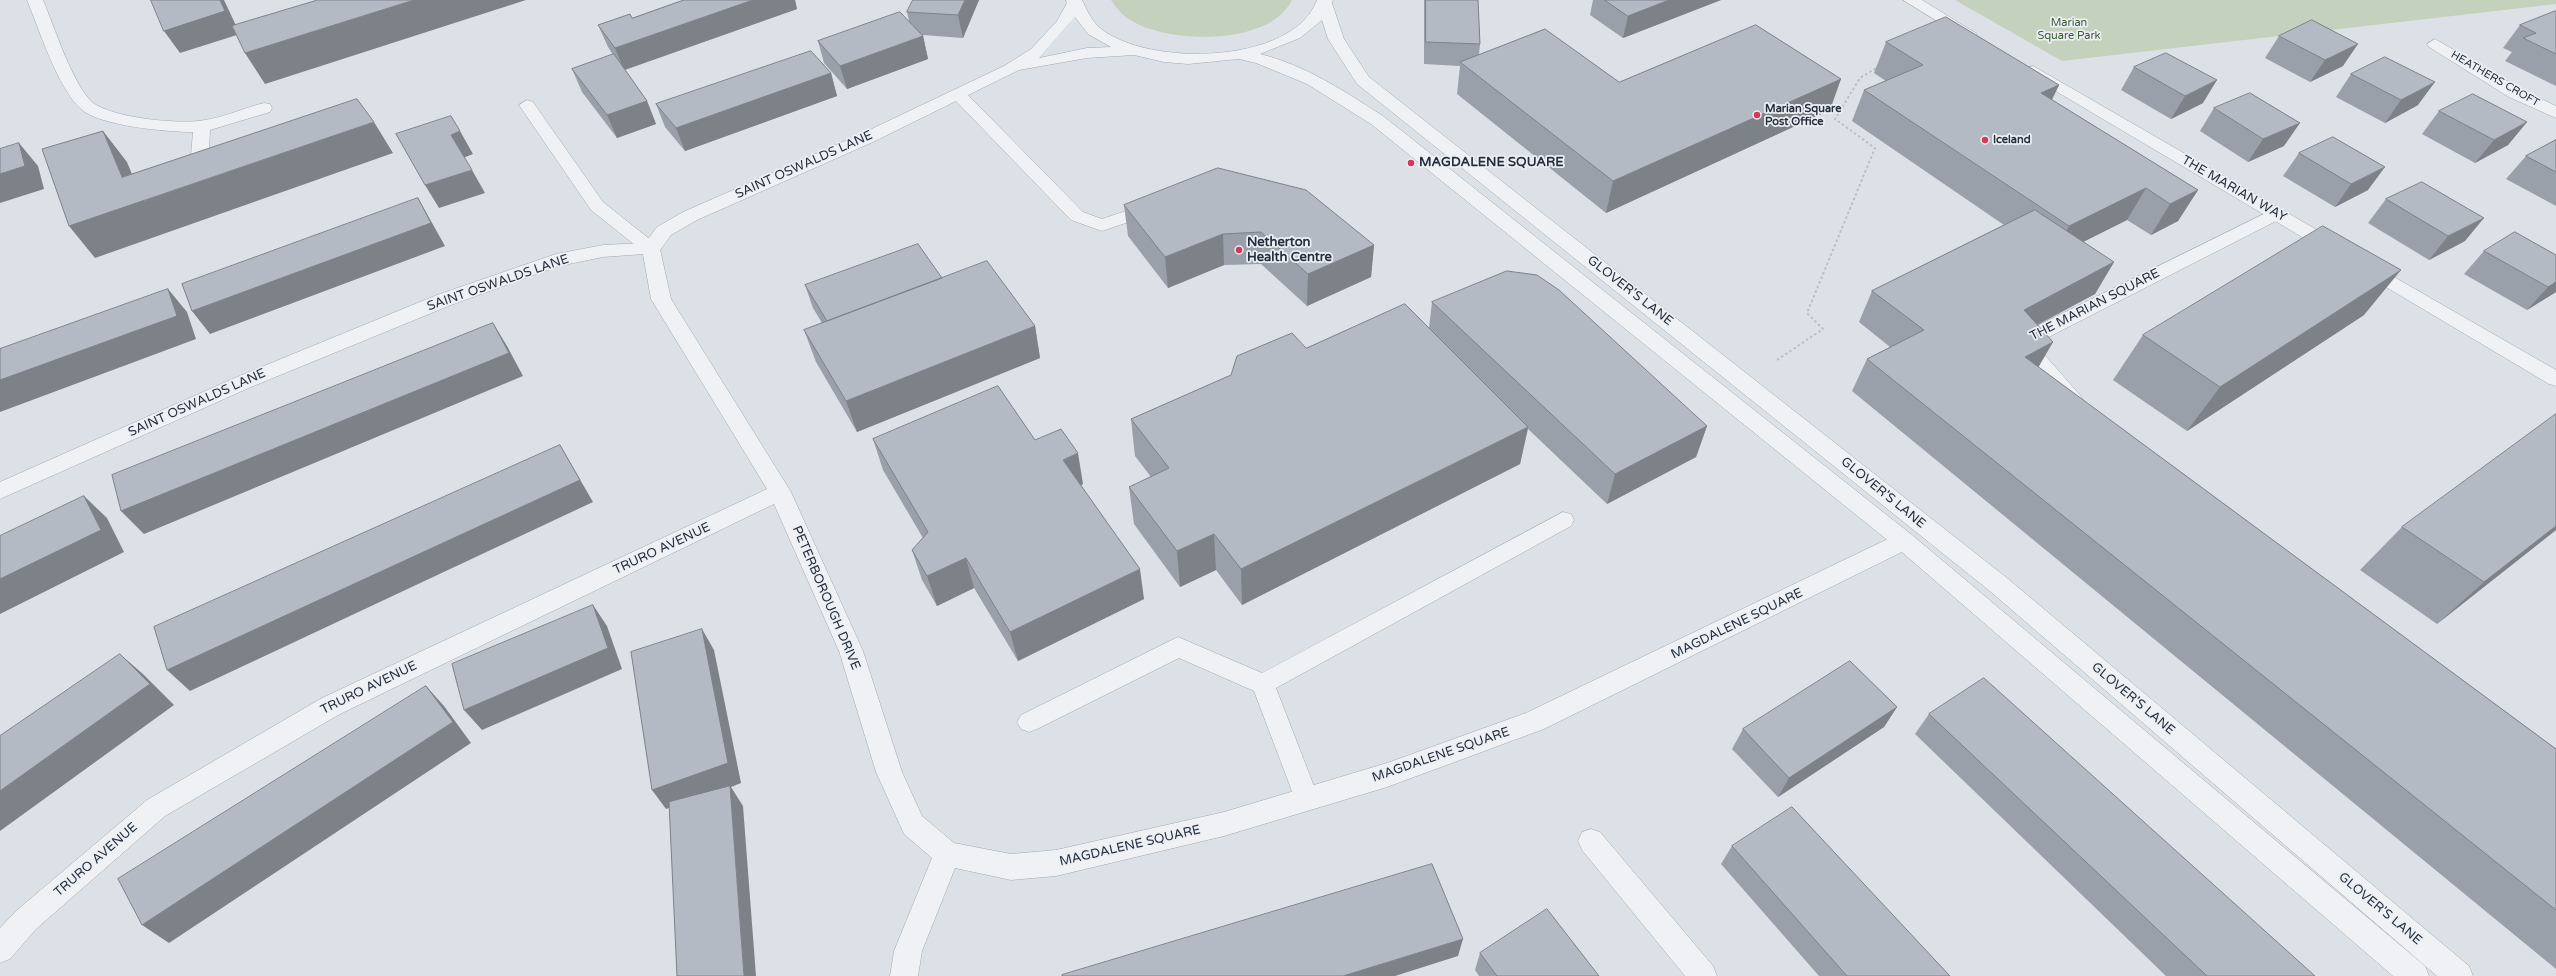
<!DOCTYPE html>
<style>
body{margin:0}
canvas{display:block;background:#dce1e7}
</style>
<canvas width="2556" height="976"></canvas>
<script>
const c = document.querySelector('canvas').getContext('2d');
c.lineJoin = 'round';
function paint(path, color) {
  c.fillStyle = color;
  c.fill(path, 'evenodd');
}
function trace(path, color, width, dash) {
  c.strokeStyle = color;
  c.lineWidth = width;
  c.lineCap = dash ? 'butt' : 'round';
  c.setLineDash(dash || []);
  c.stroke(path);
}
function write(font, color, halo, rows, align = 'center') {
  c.font = font + ' "Varela Round",sans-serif';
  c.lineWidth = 3.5;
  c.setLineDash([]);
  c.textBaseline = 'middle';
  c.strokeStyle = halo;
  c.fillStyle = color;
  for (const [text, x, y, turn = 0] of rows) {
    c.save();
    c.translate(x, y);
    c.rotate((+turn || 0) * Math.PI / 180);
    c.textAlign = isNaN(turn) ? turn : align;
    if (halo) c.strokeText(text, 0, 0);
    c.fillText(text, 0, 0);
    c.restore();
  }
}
paint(new Path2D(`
 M1111 0H1292C1270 46 1170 44 1132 21 1123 16 1117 9 1111 0Z
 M1955 0H2556V4L2062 61Z`), '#c3d1bd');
const service = new Path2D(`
 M958 89 964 91 1083 212 1102 219 1152 202 1158 204 1161 208 1158 212 1102 231 1071 220 952 97 950 94Z
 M527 100 533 102 603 202 657 245 660 249 657 253H645L591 210 519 105Z
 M2276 208 2282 210 2285 214 2282 218 2035 344 2080 395 2083 400 2080 405 2073 407 2066 405 2017 348 2014 341 2017 336Z
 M1563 512 1571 514 1574 520 1571 526 1276 688 1319 799 1316 807 1307 810 1298 807 1254 691 1179 658 1037 729 1029 732 1021 729 1017 722 1021 715 1178 637 1262 673Z`);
const minor = new Path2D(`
 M27 0H43C54 26 72 83 92 102 111 118 181 125 205 120 225 117 244 108 264 103L270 104 272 108 270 112 210 130 209 155 206 159H194L191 155 193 132C168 132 99 126 81 109 58 89 39 29 27 0Z
 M1903 0H1922L1977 34 1975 37H1963Z
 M2435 39 2521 89 2556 106V118L2509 97 2429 47 2427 44Z
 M2033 66 2343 245 2345 249 2343 253 2336 255 2329 253 2027 74 2025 71 2027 68Z
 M651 243 658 245 660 249 671 299 791 492 863 651 902 772 922 816 954 843 1011 854 1056 850 1224 812 1387 763 1526 713 1896 535 1904 532 1912 535 1915 541 1912 547 1544 729 1387 787 1224 836 1056 876 1011 880 955 868 922 951 918 976H890L894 951 932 858 904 834 876 772 839 651 774 504 340 714 165 816 36 929 10 959 0 963V928L16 911 147 800 322 698 767 489 651 299 642 249 644 245Z
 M2366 261 2556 370V386L2549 384 2359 271 2356 267 2359 263Z
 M1591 829 1600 832 1713 966 1717 976H1685L1582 850 1578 841 1582 832Z`);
const tertiary = new Path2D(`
 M1066 0H1082C1087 10 1091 20 1100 28 1147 67 1293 65 1317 0H1333L1332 3 1344 39 1369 77 2007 578 2469 966 2473 976H2437L1991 592 1357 84 1328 39 1322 20 1300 38 1260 54C1305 65 1344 91 1383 116L1912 535 2425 966 2429 976H2393L1896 547 1371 124 1307 84 1256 63 1239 59 1188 64 1164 62 1134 55 1087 58 1019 70 873 142 697 220 671 235 658 253 603 257 559 266 451 305 251 387 0 499V482L237 377 437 295 556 254 603 245 645 243 657 227 683 212 861 134 1004 66 1031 49 1057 21 1067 3ZM1075 17 1088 34 1111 47 1087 48 1039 58Z`);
trace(service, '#a1a8b1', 1);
trace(minor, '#a1a8b1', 1);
trace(tertiary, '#a1a8b1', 1);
trace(new Path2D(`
 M1777 360 1823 329 1807 313 1875 148 1835 119 1860 78 1878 67`), '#babfc5', 2, [2.5, 2.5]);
paint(service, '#eff1f5');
paint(minor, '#eff1f5');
paint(tertiary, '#eff1f5');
paint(new Path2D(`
 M684 0H795L797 9 625 70 647 101 656 124 617 138 582 92 572 69 613 55 608 47 598 25 632 18Z
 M979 0 963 38 923 35 928 59 847 89 824 63 818 41 909 21 907 12Z
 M1424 0H1478L1480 44 1479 55 1619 82 1830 110 1606 213 1457 94 1460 66 1424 64Z
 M1593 0H1721L1623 38 1590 15Z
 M2556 11V86L2505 61 2512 52 2503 48 2520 25Z
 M2279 36 2343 66 2310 82 2265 58Z
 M1886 42 2059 85 2052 100 2198 190 2178 221 2151 235 2127 220 2083 242 2114 262 2095 294 2038 325 2053 342 2038 367 2556 749V969L1852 391 1867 359 1890 347 1859 322 1872 291 2004 225 1852 121 1864 90 1886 81 1874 73Z
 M2134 67 2203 103 2171 119 2121 90Z
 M831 73 837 96 685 151 665 127 656 104Z
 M2351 74 2418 105 2385 123 2336 97Z
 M2214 108 2284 146 2248 162 2200 131Z
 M2439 111 2527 122 2508 145 2475 163 2422 134Z
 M2556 140V206L2506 179 2526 156Z
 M2299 153 2368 190 2335 207 2283 176Z
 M2386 199 2465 241 2429 260 2368 223Z
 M1124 205 1374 245 1371 277 1307 306 1261 264 1224 265 1168 288 1128 236Z
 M2484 251 2556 255V292L2527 310 2464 274Z
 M942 278 1035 326 1040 358 857 432 816 362 804 330 822 323 813 308 805 285Z
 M1432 302 1707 426 1696 457 1607 504 1528 429 1520 464 1242 605 1216 570 1180 587 1134 524 1129 487 1151 477 1135 456 1131 419 1306 348 1429 328Z
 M2364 315 2187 431 2113 380 2143 335Z
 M873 439 1035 440 1083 484 1081 485 1144 599 1018 661 974 588 937 606 922 580 912 550 923 538 883 470Z
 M2402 527 2556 530 2437 624 2360 570Z
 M1897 707 1884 727 1778 797 1732 749 1743 729Z
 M1929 714 2315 976H2166L1915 734Z
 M1732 846 1950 976H1819L1721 864Z
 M1480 953 1599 976H1479L1475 970Z`), '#9aa0a9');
paint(new Path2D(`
 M220 0H224L240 34 180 53 164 31Z
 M414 0H526L265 84 245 53Z
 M753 0H795L797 9 624 70 615 48Z
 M965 0H979L963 38 958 15Z
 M1669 0H1721L1623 38 1628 16Z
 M923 36 928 59 847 89 840 66Z
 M2358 44 2343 66 2310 82 2325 60Z
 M831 73 837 96 685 151 676 128Z
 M1841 79 1830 110 1606 213 1613 181Z
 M2217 80 2203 103 2171 119 2185 96Z
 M2435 82 2418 105 2385 123 2401 100Z
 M2059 85 2043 117 2041 93Z
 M647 101 656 124 617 138 607 115Z
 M374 122 393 153 95 258 69 226 122 177 103 131 127 162 143 201Z
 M2527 122 2508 145 2475 163 2494 140Z
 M2300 123 2284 146 2248 162 2263 139Z
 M460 131 473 154 463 158 451 135Z
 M19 143 38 166 44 189 0 203V174Z
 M2385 167 2368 190 2335 207 2351 184Z
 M472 170 485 193 439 208 425 185Z
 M2146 188 2127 220 2051 258 2069 226Z
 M2198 190 2178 221 2151 235 2170 204Z
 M418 198 445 246 210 334 192 311Z
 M2484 218 2465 241 2429 260 2448 236Z
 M1223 234 1224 265 1168 288 1165 257Z
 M1374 245 1371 277 1307 306 1308 274Z
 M2114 262 2095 294 2006 341 2024 310Z
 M2401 270 2364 315 2187 431 2220 387Z
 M2556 282V292L2527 310 2548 287Z
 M168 289 187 312 196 339 0 412V380Z
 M493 323 507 346 523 376 144 534 121 511Z
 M1035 326 1040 358 857 432 846 401Z
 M2053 342 2035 373 2025 357Z
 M1707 426 1696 457 1607 504 1615 474Z
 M1528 427 1520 464 1242 605 1241 569Z
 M560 445 593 502 190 691 167 670Z
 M1078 453 1083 484 1069 491 1063 460Z
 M84 496 107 518 124 552 0 614V579Z
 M2556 526V530L2437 624 2484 582Z
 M1214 534 1216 570 1180 587 1177 551Z
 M966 558 974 588 937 606 927 576Z
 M1140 569 1144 599 1018 661 1010 632Z
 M593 605 607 626 622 669 482 730 464 710Z
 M702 629 714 650 741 783 731 787 743 806 756 976H744L730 787 666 809 652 790Z
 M120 654 144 675 174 705 0 831V791Z
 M426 686 444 706 471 743 169 943 142 925Z
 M1897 707 1884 727 1778 797 1789 778Z
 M1463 939 1458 956 1395 976H1343Z`), '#7d8289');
const building = new Path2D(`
 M151 0H220L225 11 164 31Z
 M318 0H414L245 53 232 26Z
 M684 0H753L615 48 598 25 630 14 632 18Z
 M913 0H965L958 15 907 12Z
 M1426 0H1478L1480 44 1426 42Z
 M1605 0H1669L1628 16Z
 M2555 11H2556V54L2523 38 2536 33 2520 25Z
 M900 12 923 36 840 66 818 41Z
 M1946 17 2059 85 2041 93 2198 190 2170 204 2146 188 2069 226 1864 90 1923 65 1886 42Z
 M2312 20 2358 44 2325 60 2279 36Z
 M1756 25 1841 79 1613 181 1460 62 1545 29 1619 82Z
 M811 51 831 73 676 128 656 104Z
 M2166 53 2217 80 2185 96 2134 67Z
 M614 54 647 101 607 115 572 69Z
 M2385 57 2435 82 2401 100 2351 74Z
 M2250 93 2300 123 2263 139 2214 108Z
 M2473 94 2527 122 2494 140 2439 111Z
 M357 99 374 122 69 226 42 149 103 131 122 177Z
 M451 116 460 131 451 135 472 170 425 185 396 134Z
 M2333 137 2385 167 2351 184 2299 153Z
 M2556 140V172L2526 156Z
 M19 143 25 166 0 174V149Z
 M1218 168 1306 190 1374 245 1308 274 1261 232 1223 234 1165 257 1124 205Z
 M2422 182 2484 218 2448 236 2386 199Z
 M418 198 431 223 192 311 182 284Z
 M2035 210 2114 262 2024 310 2053 342 2025 357 2556 749V910L1867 359 1924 330 1872 291Z
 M2323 226 2401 270 2220 387 2143 335Z
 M2515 232 2556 255V282L2548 287 2484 251Z
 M918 244 942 278 827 321 805 285Z
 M987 261 1035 326 846 401 804 330Z
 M1507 271 1537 275 1559 290 1707 426 1615 474 1432 302Z
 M168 289 177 316 0 380V349Z
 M1405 304 1528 427 1241 569 1214 534 1177 551 1129 487 1169 468 1131 419 1231 375 1237 356 1292 333 1306 348Z
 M493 323 509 353 121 511 112 475Z
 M998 386 1035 440 1061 429 1078 453 1063 460 1140 569 1010 632 966 558 927 576 912 550 928 532 873 439Z
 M2556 414V526L2484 582 2402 527Z
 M560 445 580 480 167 670 154 627Z
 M84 496 101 530 0 579V536Z
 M593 605 608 648 464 710 452 664Z
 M702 629 728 763 652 790 631 652Z
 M120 654 150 684 0 791V736Z
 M1850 661 1897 707 1789 778 1743 729Z
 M1984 678 2315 976H2207L1929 714Z
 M426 686 453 722 142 925 118 879Z
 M730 786 744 976H677L669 802Z
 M1792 807 1950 976H1847L1732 846Z
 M1432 864 1463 939 1343 976H1062V975Z
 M1547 909 1599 976H1497L1480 953Z`);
paint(building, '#b3bac4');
trace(building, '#7d8289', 1);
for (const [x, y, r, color] of [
 [1757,115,4,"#d33a56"],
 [1985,140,4,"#d33a56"],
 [1411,163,4,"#d33a56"],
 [1239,250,4,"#d33a56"]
]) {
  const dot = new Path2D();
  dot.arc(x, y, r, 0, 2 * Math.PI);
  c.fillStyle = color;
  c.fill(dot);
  trace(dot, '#ecf0f5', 1.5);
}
write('11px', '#3b5a32', '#ecf0f5', [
 ["Marian",2069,23],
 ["Square Park",2069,36]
]);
write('11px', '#252f3e', '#ecf0f5', [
 ["HEATHERS CROFT",2495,79,30]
]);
write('bold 11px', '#252f3e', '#ecf0f5', [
 ["Marian Square",1765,109],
 ["Post Office",1765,122],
 ["Iceland",1993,140]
], 'left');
write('bold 13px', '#252f3e', '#ecf0f5', [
 ["MAGDALENE SQUARE",1419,163],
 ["Netherton",1247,243],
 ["Health Centre",1247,258]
], 'left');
write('13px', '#252f3e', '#ecf0f5', [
 ["SAINT OSWALDS LANE",804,165,-24],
 ["THE MARIAN WAY",2234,189,30],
 ["SAINT OSWALDS LANE",498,283,-19],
 ["GLOVER'S LANE",1630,291,38],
 ["THE MARIAN SQUARE",2095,305,-27],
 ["SAINT OSWALDS LANE",197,403,-24],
 ["GLOVER'S LANE",1883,493,39],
 ["TRURO AVENUE",662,549,-25],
 ["PETERBOROUGH DRIVE",826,598,67],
 ["MAGDALENE SQUARE",1737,624,-26],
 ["TRURO AVENUE",369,688,-26],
 ["GLOVER'S LANE",2133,699,40],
 ["MAGDALENE SQUARE",1441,755,-19],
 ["MAGDALENE SQUARE",1130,846,-13],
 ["TRURO AVENUE",96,860,-41],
 ["GLOVER'S LANE",2380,909,40]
]);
</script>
